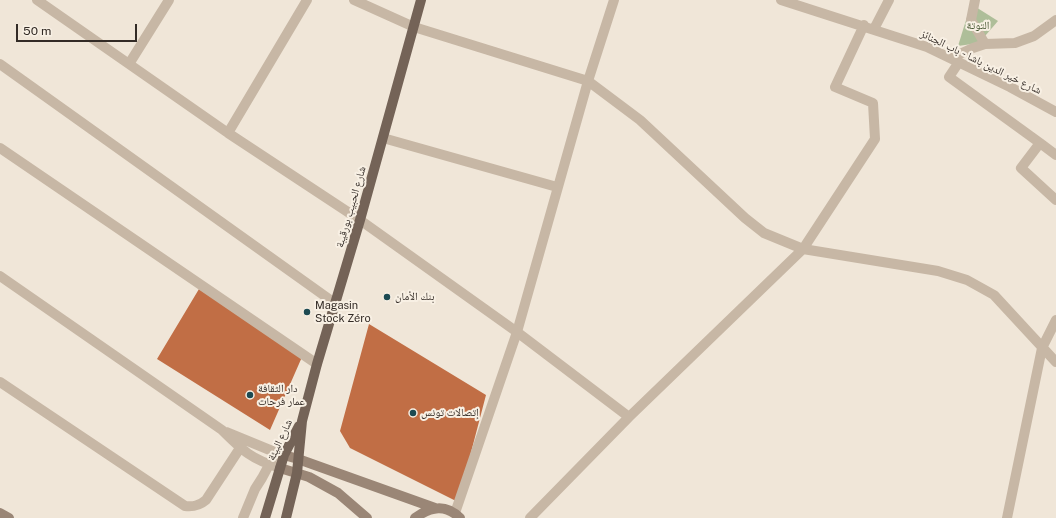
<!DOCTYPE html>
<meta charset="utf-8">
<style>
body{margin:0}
#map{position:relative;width:1056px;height:518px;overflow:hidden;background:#f0e6d8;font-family:"Public Sans",sans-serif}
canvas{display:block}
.scale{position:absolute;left:16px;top:24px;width:121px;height:18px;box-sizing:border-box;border:2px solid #332b26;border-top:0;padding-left:5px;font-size:12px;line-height:14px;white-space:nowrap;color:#332b26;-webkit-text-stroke:3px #f8f0e4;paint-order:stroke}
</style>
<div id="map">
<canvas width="1056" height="518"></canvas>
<div class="scale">50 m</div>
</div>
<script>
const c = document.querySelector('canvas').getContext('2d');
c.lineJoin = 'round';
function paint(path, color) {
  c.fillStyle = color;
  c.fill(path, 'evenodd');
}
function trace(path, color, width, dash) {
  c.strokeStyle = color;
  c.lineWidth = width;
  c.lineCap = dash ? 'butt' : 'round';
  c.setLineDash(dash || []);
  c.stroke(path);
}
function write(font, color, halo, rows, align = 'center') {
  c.font = font + ' "Public Sans","Noto Naskh Arabic",sans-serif';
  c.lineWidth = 4;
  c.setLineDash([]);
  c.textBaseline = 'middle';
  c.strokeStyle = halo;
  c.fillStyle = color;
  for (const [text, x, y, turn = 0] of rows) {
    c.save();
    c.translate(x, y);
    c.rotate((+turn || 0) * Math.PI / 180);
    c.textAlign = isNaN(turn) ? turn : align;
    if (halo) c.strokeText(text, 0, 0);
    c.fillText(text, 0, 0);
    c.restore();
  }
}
paint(new Path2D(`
 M971 4 998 21 979 43 958 46Z`), '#aebe99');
paint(new Path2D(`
 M199 289 302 357 270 430 157 359Z
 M369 324 486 395 458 502 350 448 340 431Z`), '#c16e45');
trace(new Path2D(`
 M37 0 228 133 360 220 517 332 629 417
 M354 0 414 27 588 81 640 120 745 218 764 233 803 249 938 271 967 280 994 295 1056 362
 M781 0 927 47 1010 87 1056 112
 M975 0 971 20 985 44
 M874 29 889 0
 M951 58 973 48 985 44 1015 43 1034 36 1056 20
 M959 62 949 77 1040 143 1021 168 1056 200
 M0 64 336 304
 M129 64 169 0
 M228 133 307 0
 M383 138 557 187
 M1040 143 1056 155
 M0 148 317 364
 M0 276 222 430C243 451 251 459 280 468
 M0 382 185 506C193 507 199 506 206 500L240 448
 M226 432 282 455
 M455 513 517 332 588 81 614 0
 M243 518 255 489 262 478 276 452
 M530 518 629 417 803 249 875 139 873 103 835 87 864 25
 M1007 518 1042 348 1056 320`), '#c7b7a5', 10);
trace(new Path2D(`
 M284 455 298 459 435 508
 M280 468 309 477 338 493 367 518
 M0 513 9 518
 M415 518C431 506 446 504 460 518`), '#9a8676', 10);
trace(new Path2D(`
 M265 518 284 455 299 426
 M286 518 297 473 302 421 317 364 360 220 421 0`), '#746357', 10);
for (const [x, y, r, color] of [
 [387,297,4,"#1d4a52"],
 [307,312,4,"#1d4a52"],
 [250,395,4,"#1d4a52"],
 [413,413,4,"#1d4a52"]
]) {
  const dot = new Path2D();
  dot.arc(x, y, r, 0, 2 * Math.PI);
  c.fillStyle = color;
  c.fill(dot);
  trace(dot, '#f8f0e4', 1.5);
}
write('11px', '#3f502b', '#f8f0e4', [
 ["التوتة",978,26]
]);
write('11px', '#332b26', '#f8f0e4', [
 ["شارع خير الدين باشا - باب الجنائز",981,62,26],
 ["شارع الحبيب بورقيبة",351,207,-74],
 ["شارع البيئة",280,440,-65]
]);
write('11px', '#332b26', '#f8f0e4', [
 ["بنك الأمان",395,297],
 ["Magasin",315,306],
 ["Stock Zéro",315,319],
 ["دار الثقافة",258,389],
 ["عمار فرحات",258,402],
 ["إتصالات تونس",421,413]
], 'left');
</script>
